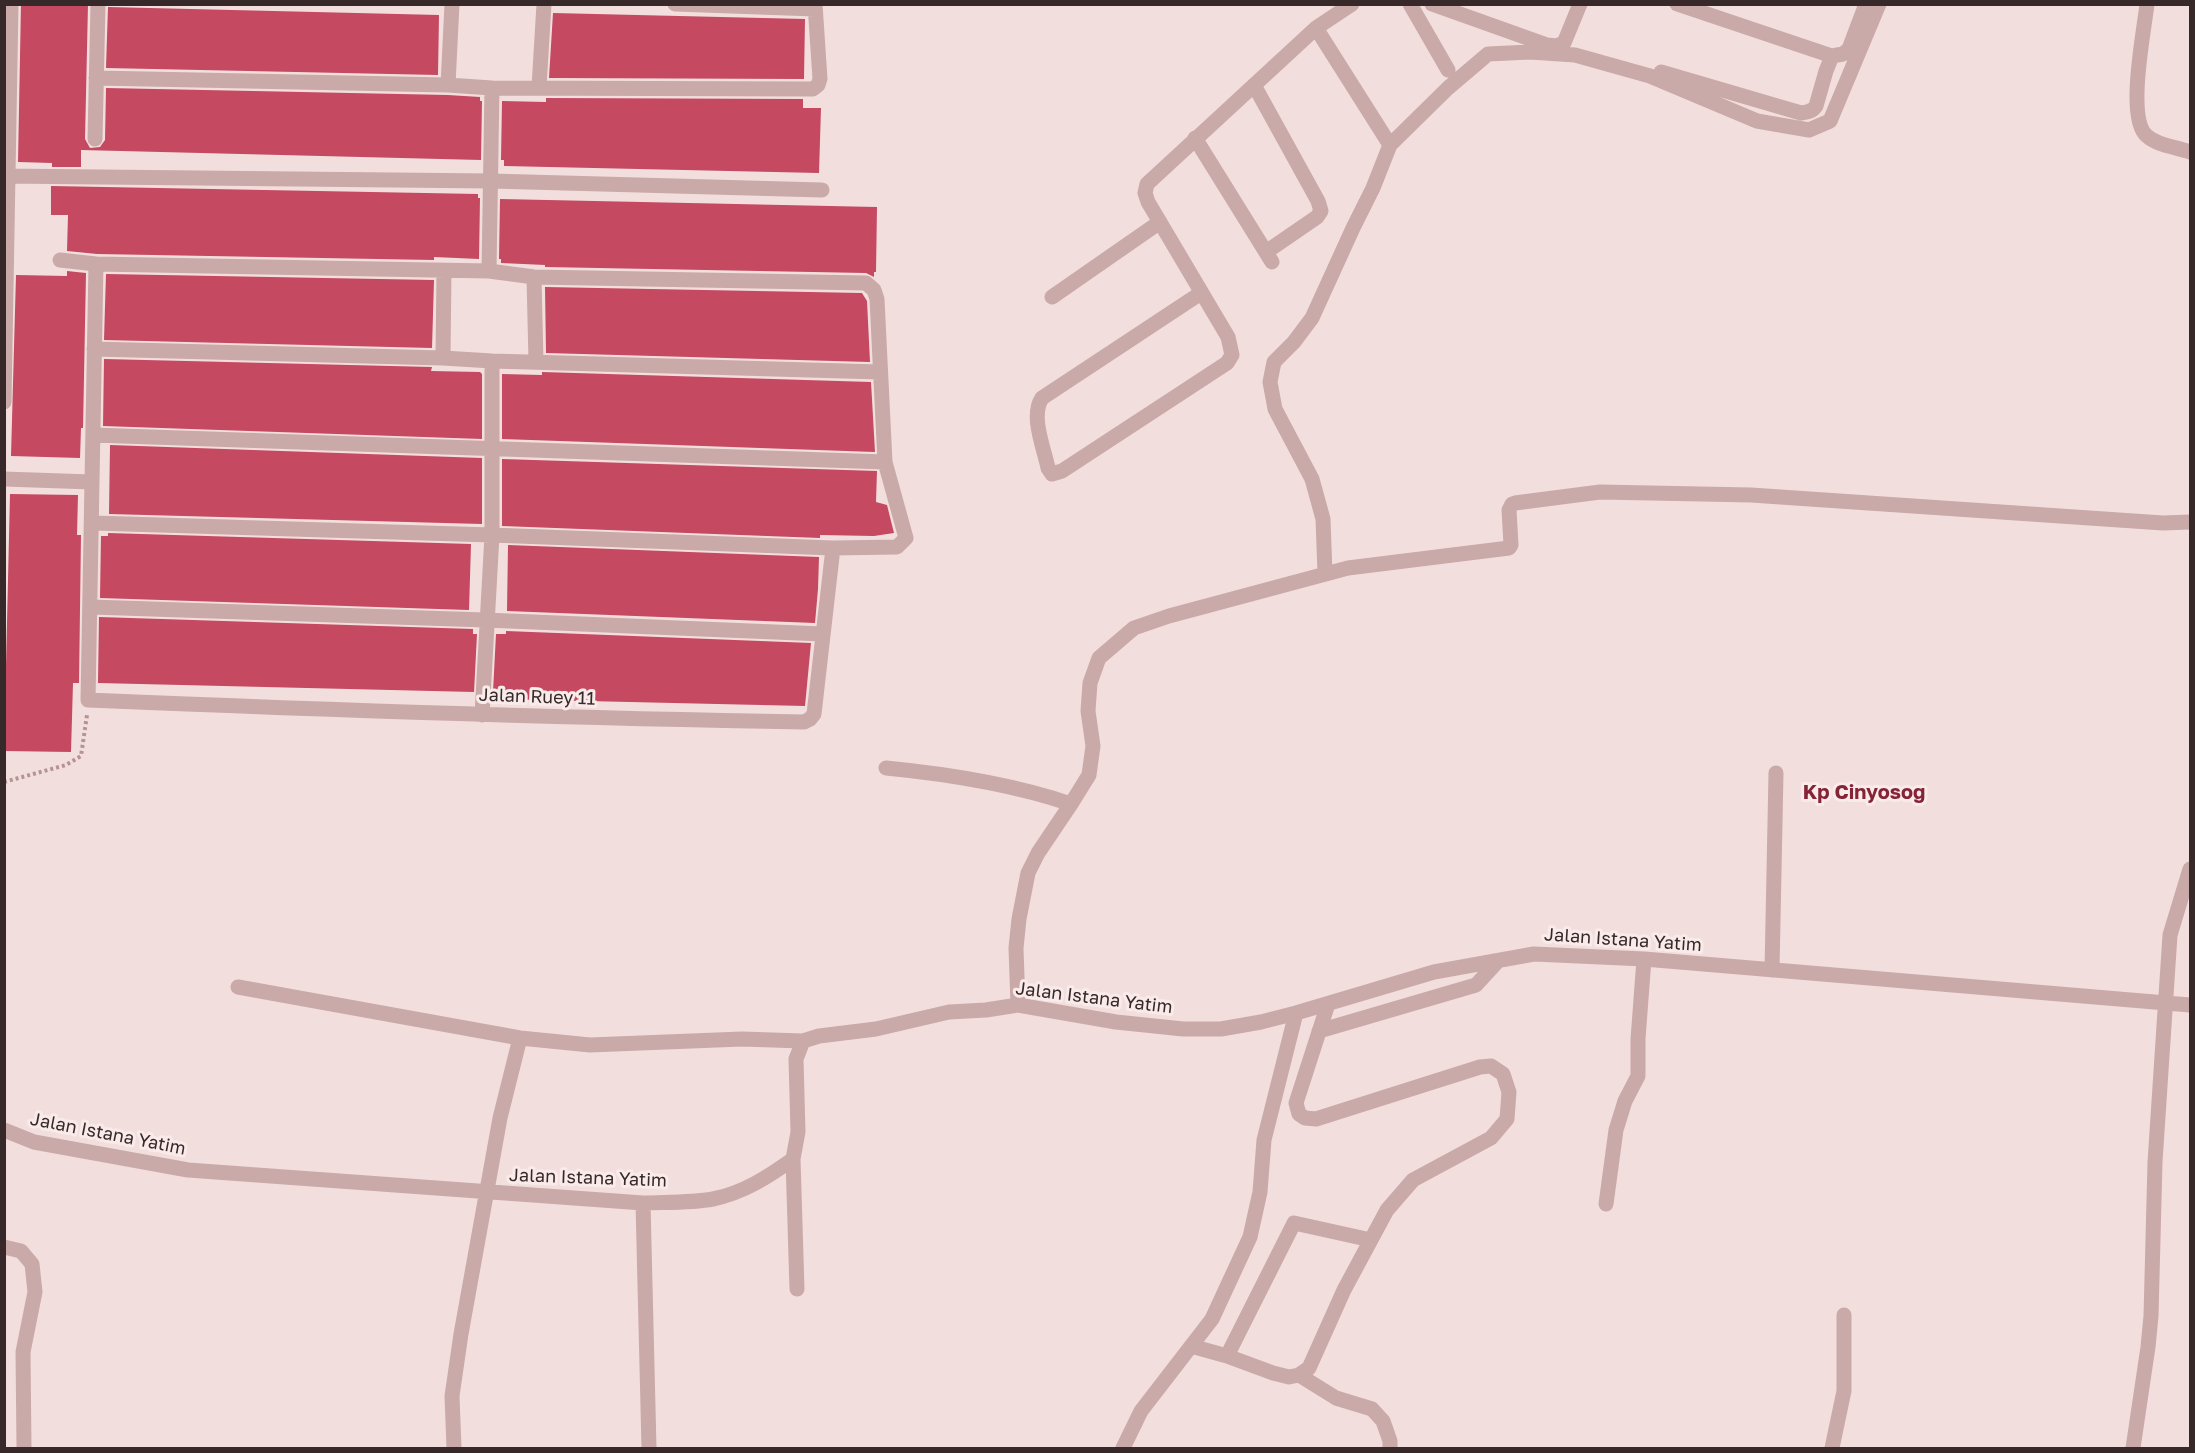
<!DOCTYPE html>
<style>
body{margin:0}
#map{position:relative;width:2195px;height:1453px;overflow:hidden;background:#f2dfdd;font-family:"Golos Text",sans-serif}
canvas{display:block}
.frame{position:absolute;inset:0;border:6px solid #37292a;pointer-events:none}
</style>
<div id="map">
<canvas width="2195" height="1453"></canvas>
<div class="frame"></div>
</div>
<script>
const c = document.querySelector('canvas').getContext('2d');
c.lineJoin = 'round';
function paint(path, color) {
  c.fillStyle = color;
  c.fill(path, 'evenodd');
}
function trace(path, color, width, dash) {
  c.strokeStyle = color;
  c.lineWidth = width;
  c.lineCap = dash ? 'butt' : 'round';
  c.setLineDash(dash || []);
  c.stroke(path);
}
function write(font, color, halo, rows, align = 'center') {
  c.font = font + ' "Golos Text",sans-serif';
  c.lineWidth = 6;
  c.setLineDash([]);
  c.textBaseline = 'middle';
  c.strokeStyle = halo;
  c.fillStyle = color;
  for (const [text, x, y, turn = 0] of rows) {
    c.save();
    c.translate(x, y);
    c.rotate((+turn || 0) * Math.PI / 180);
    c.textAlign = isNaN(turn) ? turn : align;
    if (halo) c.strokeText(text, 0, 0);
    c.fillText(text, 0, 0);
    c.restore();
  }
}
paint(new Path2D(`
 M21 4H88L85 139 90 148 100 147 105 140 106 88 448 95 480 97V101H482L481 160 81 150V167H52V163L18 162Z
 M108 7 439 15 438 75 106 68Z
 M553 13 805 19 804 79 549 78Z
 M546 98 803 99V108H821L819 173 504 166V160H501L502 101 546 102Z
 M51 186 478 194V198H480L479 259 434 257V260L97 254 67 251 68 215H51Z
 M500 199 877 207 876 272H874V277L866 273 545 267V265L501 263V259H499Z
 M67 271 86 273 83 428H81L80 458 11 456 16 275 67 276Z
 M106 274 434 280 432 348 104 340Z
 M545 287 862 293 867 301 870 362 546 353Z
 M104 359 432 367 431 371 480 372 482 374V439L103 426Z
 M542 372 871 382 875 452 502 439V374L542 375Z
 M110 445 482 458V524L109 514Z
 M502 459 877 471 876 502 887 505 894 533 874 536 820 535V538L502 526Z
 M10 494 78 495 77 535H81L79 683H73L71 752 4 751Z
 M108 533 471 544 469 610 100 598 101 536H108Z
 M508 545 819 557 818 589 815 623 507 611Z
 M99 617 473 629V634H477L474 692 98 683Z
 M506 631 811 643 805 706 498 699V692H493L496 634H506Z`), '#c44961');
trace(new Path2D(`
 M4 782 66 765 81 756 87 715`), '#b69393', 4, [3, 3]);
trace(new Path2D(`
 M675 4 815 9
 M1410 4 1448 70
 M1432 4 1547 45 1556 46 1564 43 1580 4
 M1677 4 1832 56
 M2147 4C2144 32 2126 119 2147 136 2158 146 2177 147 2190 152
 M1316 28 1390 145 1373 188 1353 228 1312 318 1294 342 1274 362 1270 382 1275 409 1312 479 1323 519 1325 573
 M1661 72 1801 113C1808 112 1813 111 1816 106L1826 71 1832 56 1843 54 1849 49 1866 4
 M96 78 448 85 492 88 813 89 818 85 820 79 815 4
 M448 85 452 4
 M1254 85 1318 201 1321 211 1317 217 1266 252
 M539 87 544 4
 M1195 138 1272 262
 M95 139 98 4
 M1390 145 1448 88 1488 54 1530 52 1575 55 1650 76 1757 121 1809 130 1830 121 1879 4
 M4 176 491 181 822 190
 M60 260 96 264 489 271 534 277 866 283 874 290 877 299 885 462 906 538 897 547 833 548 492 535 93 523
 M96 264 88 700C327 710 565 718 804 722L810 719 814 714 833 548
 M489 271 492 88
 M534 277 536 362
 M1201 293 1042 398C1030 416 1044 448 1048 468L1052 474 1062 471 1227 363 1232 355 1228 337 1148 202 1145 193 1147 184 1316 28 1352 4
 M1052 297 1160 222
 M94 349 443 358 492 361 880 372
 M443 358 444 271
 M4 402 11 4
 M93 435 885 462
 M4 479 92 482
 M91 607 485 620 823 634
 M482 715 492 535V361
 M886 768C948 774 1012 784 1071 804L1038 853 1028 873 1019 919 1016 948 1018 1005
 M1071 804 1089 775 1093 746 1088 711 1090 683 1099 658 1134 628 1169 616 1348 568 1509 548 1511 545 1509 510 1512 504 1515 503 1600 492 1751 495 2163 523 2190 522
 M1772 970 1776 773
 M238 987 520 1038 590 1045 742 1039 803 1041
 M1319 1031 1476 985 1498 961
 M4 1130 34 1142 188 1170 643 1203C666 1202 691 1203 713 1199 743 1193 768 1177 793 1159L798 1132 796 1059 803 1041 819 1036 876 1029 949 1012 986 1010 1018 1005 1116 1022 1183 1029H1221L1261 1022 1296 1013 1434 972 1534 954 1644 959 2190 1005
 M793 1159 797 1289
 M643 1203 649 1448
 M1606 1204 1616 1130 1625 1101 1638 1076V1039L1644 959
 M4 1247 21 1251 32 1264 35 1292 23 1352 24 1448
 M1191 1346 1227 1356 1273 1373 1289 1377 1299 1375 1309 1368 1344 1290 1387 1210 1413 1180 1491 1138 1507 1119 1509 1092 1503 1074 1491 1066 1480 1067 1316 1119 1305 1118 1299 1114 1296 1103 1328 1004
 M1227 1356 1294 1223 1371 1240
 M1299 1375 1336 1398 1372 1409 1383 1421 1390 1441V1448
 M454 1448 452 1396 461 1334 500 1118 520 1038
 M1123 1448 1141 1411 1212 1319 1250 1237 1260 1192 1264 1140 1296 1013
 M1832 1448 1844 1391V1315
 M2133 1448 2148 1347 2151 1316 2155 1162 2170 935 2190 869`), '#caa9a9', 15);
write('18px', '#37292a', '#f9ebe9', [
 ["Jalan Ruey 11",537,697,2],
 ["Jalan Istana Yatim",1623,940,4],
 ["Jalan Istana Yatim",1094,998,7],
 ["Jalan Istana Yatim",108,1134,11],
 ["Jalan Istana Yatim",588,1178,2]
]);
write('bold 20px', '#852337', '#f9ebe9', [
 ["Kp Cinyosog",1864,793]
]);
</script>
